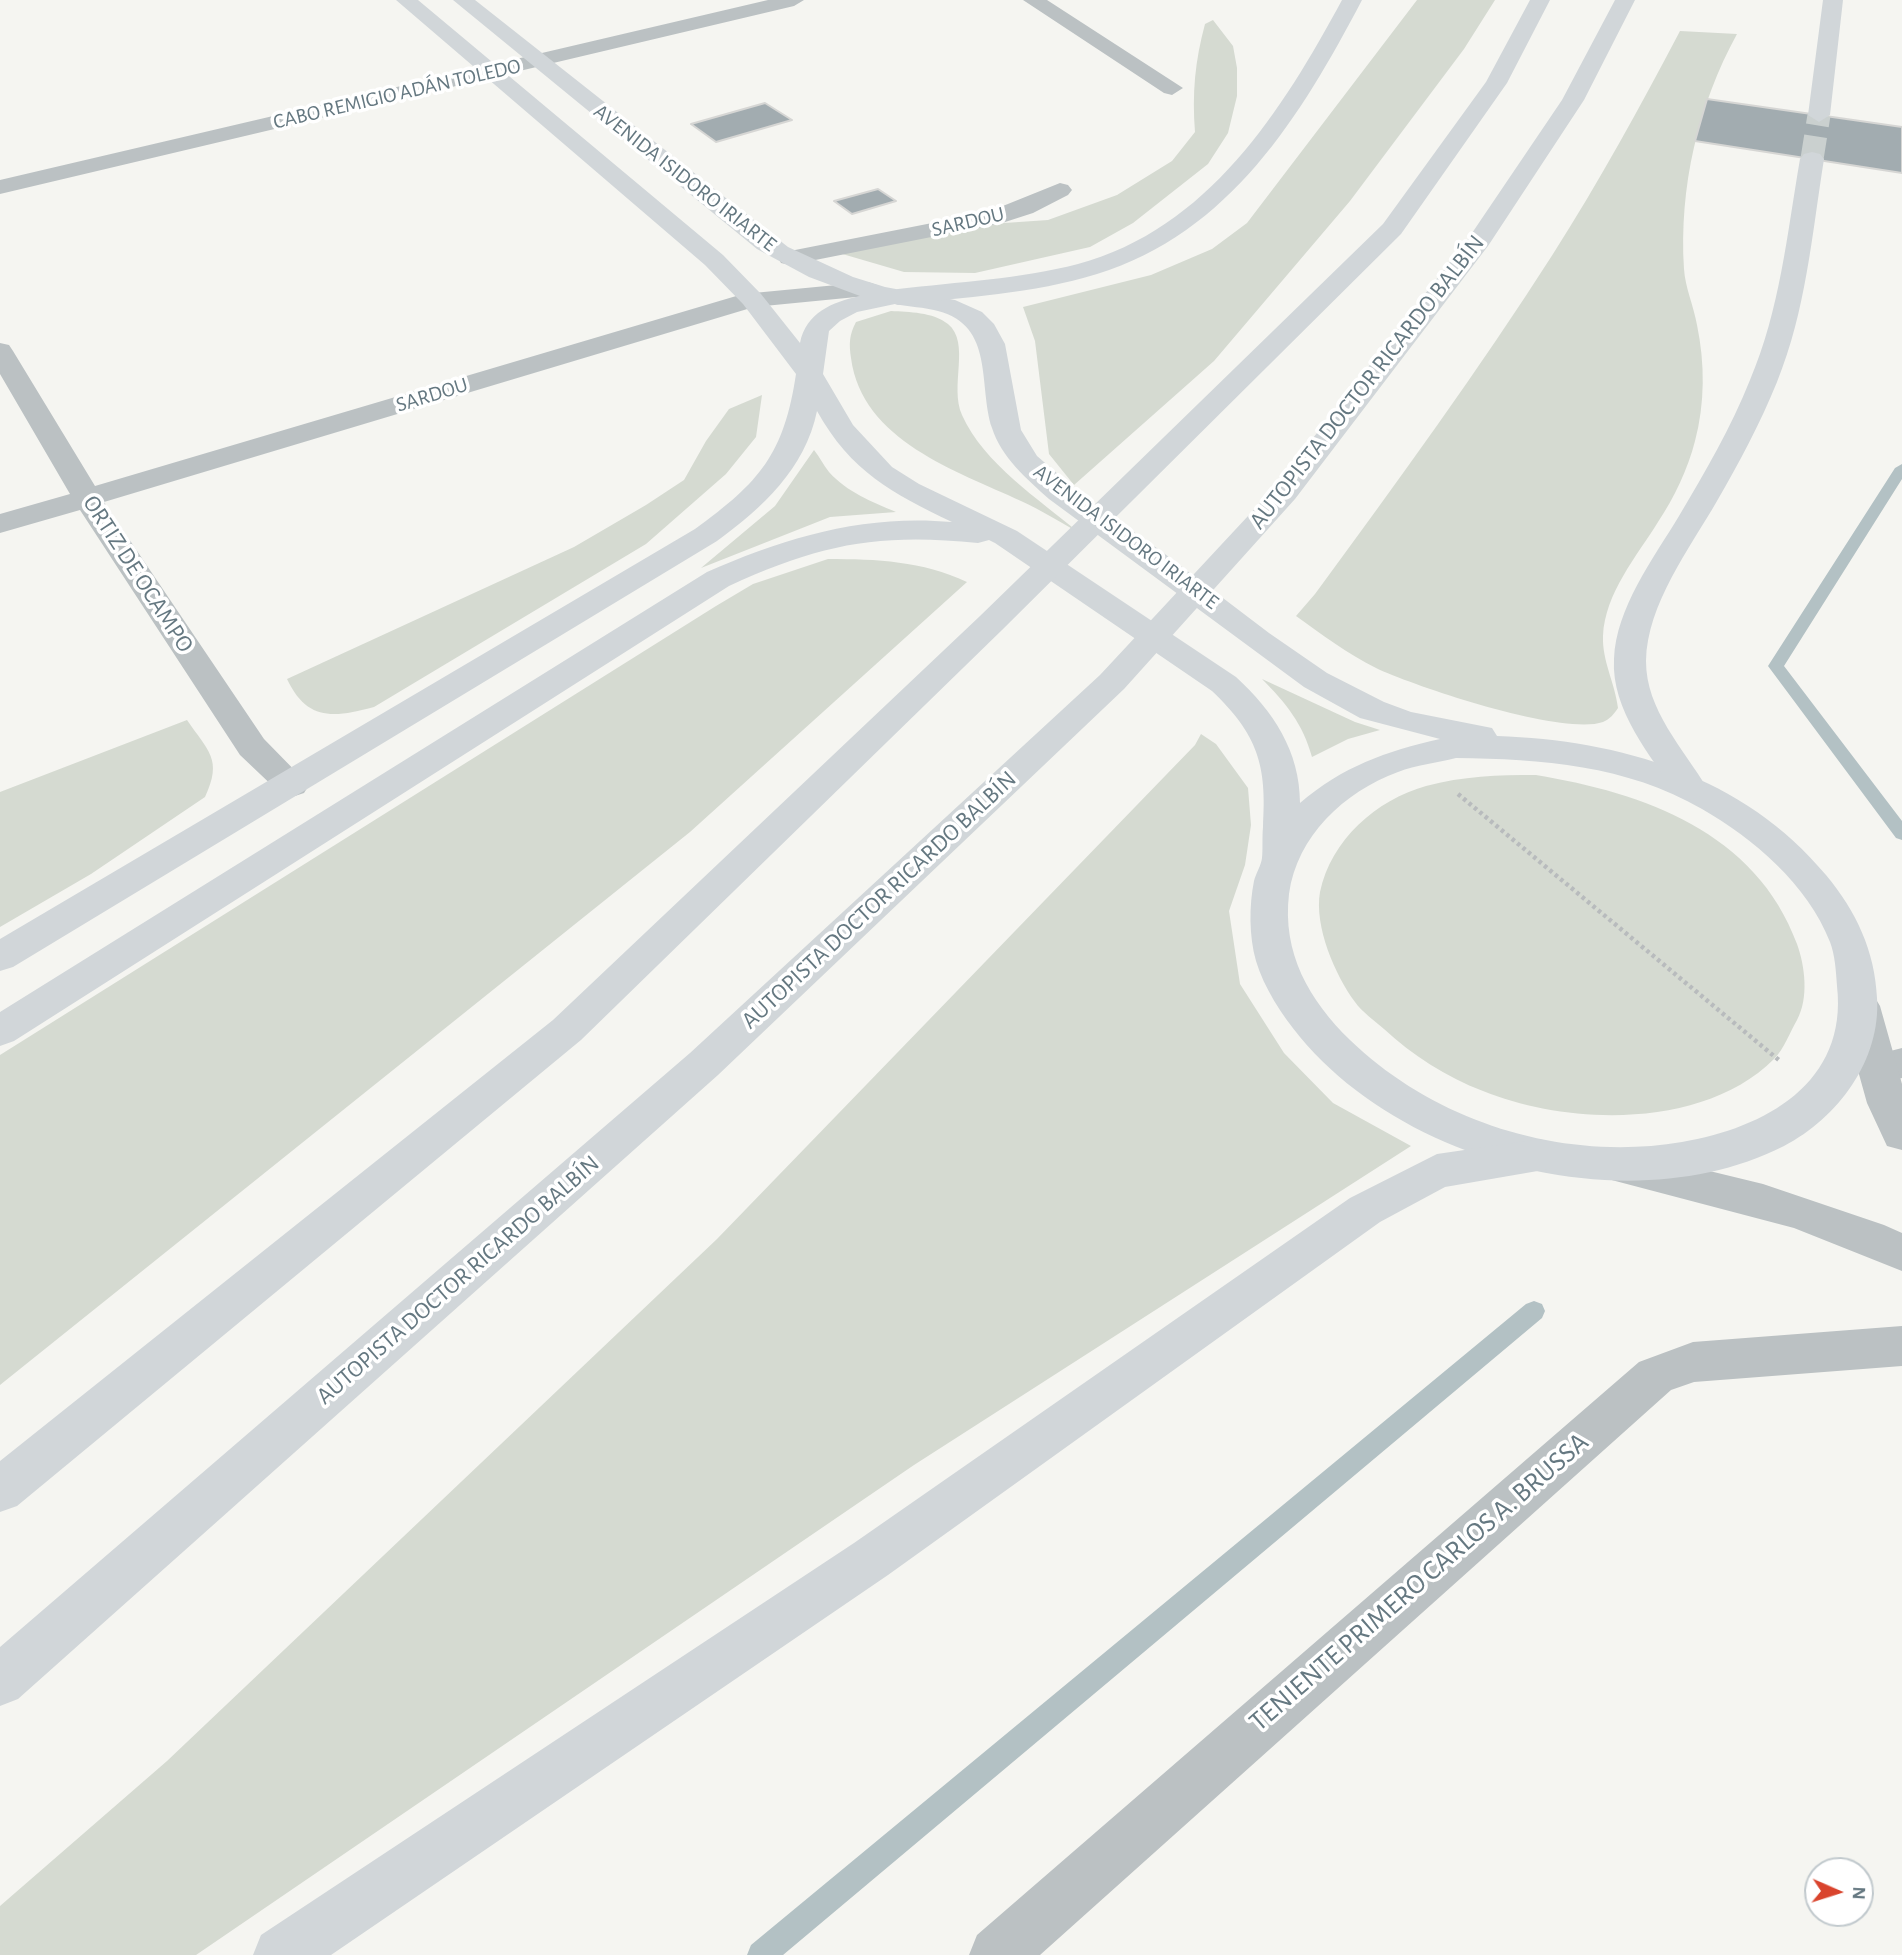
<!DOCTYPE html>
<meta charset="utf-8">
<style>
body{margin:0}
#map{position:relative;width:1902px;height:1955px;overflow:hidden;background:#f5f5f1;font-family:"Alegreya Sans",sans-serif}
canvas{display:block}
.north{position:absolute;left:1804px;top:1857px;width:70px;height:70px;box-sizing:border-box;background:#fff;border:2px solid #c1c9cd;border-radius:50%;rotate:93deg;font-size:19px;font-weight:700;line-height:28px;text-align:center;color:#657881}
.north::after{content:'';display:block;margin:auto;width:24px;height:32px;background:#d9442d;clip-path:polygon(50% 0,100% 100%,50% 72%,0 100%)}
</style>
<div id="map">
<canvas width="1902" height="1955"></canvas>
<div class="north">N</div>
</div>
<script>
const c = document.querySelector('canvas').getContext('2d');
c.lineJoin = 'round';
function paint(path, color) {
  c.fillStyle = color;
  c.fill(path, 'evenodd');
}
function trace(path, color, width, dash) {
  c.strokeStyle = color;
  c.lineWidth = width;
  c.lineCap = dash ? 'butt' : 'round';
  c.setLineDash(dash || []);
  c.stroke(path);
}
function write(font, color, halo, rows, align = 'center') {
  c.font = font + ' "Alegreya Sans",sans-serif';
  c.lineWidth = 7;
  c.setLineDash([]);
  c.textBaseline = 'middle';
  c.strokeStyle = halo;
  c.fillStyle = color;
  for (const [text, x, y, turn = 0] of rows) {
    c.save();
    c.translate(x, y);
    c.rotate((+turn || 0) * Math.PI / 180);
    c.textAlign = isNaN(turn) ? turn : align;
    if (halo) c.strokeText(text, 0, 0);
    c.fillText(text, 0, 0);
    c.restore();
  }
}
paint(new Path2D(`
 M1417 0H1495L1464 49 1350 201 1214 361 1074 485 1049 454 1035 341 1023 307 1151 275 1212 249 1247 223Z
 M1213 20 1233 46 1237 68V96L1228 133 1208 164 1133 223 1090 247 975 273 904 272 839 253 990 224 1048 220 1117 195 1172 161 1195 132C1192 93 1195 61 1205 24Z
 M1680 31 1737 34C1698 105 1679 187 1684 269 1685 287 1694 307 1697 325 1705 363 1705 404 1695 441 1688 469 1674 498 1658 522 1637 556 1605 593 1603 636 1602 661 1615 683 1618 708 1614 714 1610 719 1603 722 1563 736 1416 687 1376 668 1348 654 1321 634 1296 616L1315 594C1397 482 1479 370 1553 254 1599 182 1640 107 1680 31Z
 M891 311C909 312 933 312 948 324 971 343 949 386 962 415 984 464 1039 499 1078 532 1060 522 1041 510 1021 501 957 471 862 441 851 358 849 344 849 335 856 322Z
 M762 395 756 437 726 474 646 544 374 707C333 718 307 721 287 679L574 547 646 505 684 480 706 441 729 409Z
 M814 450C820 457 823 465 829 472 847 492 872 502 896 512L830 517 701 568 775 506Z
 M828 559C877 559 922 561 967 582L690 832 0 1385V1055L716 606 753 584Z
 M1262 679 1355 722 1380 730 1348 739 1312 757C1303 724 1286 703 1262 679Z
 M187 720C208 751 223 759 205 797L91 874 0 927V792Z
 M1201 734 1216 744 1248 788 1251 825 1245 865 1229 911 1240 984 1284 1053 1333 1103 1411 1146 914 1465 196 1955H0V1906L167 1761 717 1239 1195 745Z
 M1536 775C1644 793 1756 832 1797 944 1805 966 1809 998 1797 1020 1790 1032 1784 1049 1774 1059 1704 1129 1569 1126 1483 1091 1446 1077 1412 1055 1384 1029 1374 1020 1362 1012 1355 1002 1335 975 1314 926 1320 892 1331 840 1376 800 1426 786 1463 776 1498 775 1536 775Z`), '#d5dad1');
paint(new Path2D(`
 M1902 464V479L1784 666 1902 821V840L1896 838 1768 666 1895 468Z
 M1534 1301 1542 1304 1545 1311 1542 1318 783 1955H747L751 1945 1526 1304Z`), '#b3c1c4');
const building = new Path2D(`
 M1707 99 1902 127V173L1695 141Z
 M765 103 792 120 716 142 691 124Z
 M878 189 896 201 852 214 834 201Z`);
paint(building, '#a2acb0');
trace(building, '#d6d6d4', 2);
trace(new Path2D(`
 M1812 159 1819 115`), '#cad0cf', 23, [23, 11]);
trace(new Path2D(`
 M1458 794 1780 1061`), '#b8bbbd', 4.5, [3.5, 3.5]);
paint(new Path2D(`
 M768 0H804L794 6 0 194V180Z
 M1023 0H1047L1183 88 1172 95 1164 93Z
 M1060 183 1068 185 1072 190 1068 195 1033 213 1002 223 790 265 781 263 778 258 781 253 790 251 988 212Z
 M868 282 877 285 881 290 877 295 754 307 104 502 264 739 309 785 304 793 292 797 280 793 240 755 80 510 0 533V514L70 494 0 374V343L9 345 13 351 95 486 743 294Z
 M1902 1048V1078L1877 1084 1863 1080 1857 1069 1863 1058Z
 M1902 1326V1366L1694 1382 1671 1390 1040 1955H969L977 1935 1639 1362 1693 1342Z`), '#bbc1c3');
paint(new Path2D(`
 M1860 992 1874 996 1880 1006 1902 1084V1150L1887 1146 1867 1103 1840 1006 1846 996Z
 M1619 1149 1763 1184 1884 1225 1902 1233V1271L1794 1228 1604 1178 1598 1166 1604 1154Z`), '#bbc1c3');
paint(new Path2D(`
 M396 0H418L723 255 761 294 800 343C806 313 832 302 860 296L809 277 757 249 453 0H475L788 247 853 277 885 287 955 300 982 312 994 324 1005 344 1021 430 1037 456 1088 500 1161 551 1269 633 1327 673 1384 702 1411 712 1492 728 1497 736C1620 740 1744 776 1826 875 1856 911 1875 951 1877 998 1881 1060 1838 1118 1784 1146 1632 1223 1406 1165 1300 1037 1282 1015 1264 988 1256 961 1249 936 1249 906 1254 881 1256 873 1261 866 1262 858 1263 850 1262 837 1263 827 1267 765 1258 735 1212 691L995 543 989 540 978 543C878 533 821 544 729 586L14 1041 0 1046V1012L707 572C786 537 865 514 952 522 892 493 851 472 817 411 805 469 762 508 717 541L13 967 0 971V939L695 529C760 482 784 454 796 374L743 304 705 265ZM895 304C909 307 924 307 938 311 995 326 978 385 992 428 1001 457 1027 479 1049 499L1304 687 1360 718 1440 739C1386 751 1342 767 1300 803 1300 751 1273 711 1236 677L1017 531 919 484 892 467 853 425 823 374 829 331 840 321 857 312ZM1456 758C1542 759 1626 765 1702 809 1753 838 1808 885 1830 942 1835 955 1836 971 1837 986 1848 1083 1765 1128 1682 1142 1564 1162 1436 1123 1350 1040 1309 1000 1282 953 1289 894 1297 836 1344 792 1398 772 1416 765 1437 763 1456 758Z`), '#d1d6d9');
paint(new Path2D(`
 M1342 0H1362C1301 116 1230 233 1097 274 1033 294 964 297 898 305L889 302 885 297 889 292 898 289C958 282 1020 279 1078 264 1208 229 1282 111 1342 0Z
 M1530 0H1550L1507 83 1401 234 1002 630 581 1040 17 1506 0 1512V1461L553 1020 980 616 1383 224 1486 82Z
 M1615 0H1635L1584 100 1488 246 1295 499 1124 689 718 1075 18 1699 0 1706V1647L690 1053 1100 675 1275 487 1470 236 1562 100Z
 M1823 0H1843L1830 115 1819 122 1808 115Z
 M1812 152 1820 154 1824 159C1812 234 1806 311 1777 382 1760 424 1739 463 1717 501 1690 548 1647 604 1646 661 1646 710 1683 748 1707 788L1702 796 1690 800 1678 796C1651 757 1611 710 1614 659 1616 608 1653 559 1679 516 1705 472 1731 428 1750 380 1780 310 1787 234 1800 159L1804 154Z
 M1540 1139 1555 1144 1561 1156 1555 1168 1445 1187 1380 1222 888 1575 331 1955H253L261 1935 854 1543 1350 1198 1437 1154Z`), '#d1d6d9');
write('21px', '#657881', '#fff', [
 ["CABO REMIGIO ADÁN TOLEDO",397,94,-13],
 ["AVENIDA ISIDORO IRIARTE",685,178,38],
 ["SARDOU",968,222,-13],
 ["SARDOU",432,395,-17],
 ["AVENIDA ISIDORO IRIARTE",1126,537,37]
]);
write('24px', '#657881', '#fff', [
 ["AUTOPISTA DOCTOR RICARDO BALBÍN",1367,382,-52],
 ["ORTIZ DE OCAMPO",138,574,57],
 ["AUTOPISTA DOCTOR RICARDO BALBÍN",879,900,-43],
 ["AUTOPISTA DOCTOR RICARDO BALBÍN",458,1280,-41]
]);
write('28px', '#657881', '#fff', [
 ["TENIENTE PRIMERO CARLOS A. BRUSSA",1419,1582,-41]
]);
</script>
